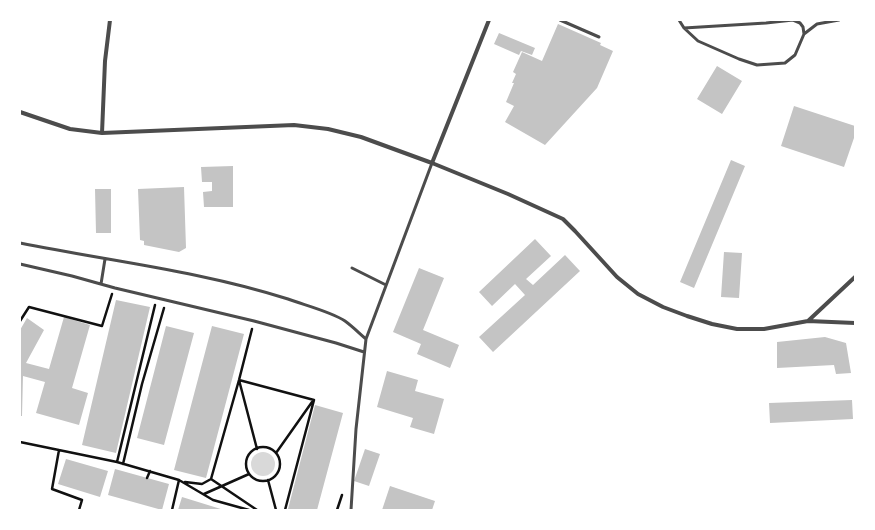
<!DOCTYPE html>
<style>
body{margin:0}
#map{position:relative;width:875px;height:530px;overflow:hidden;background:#fff;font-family:"Public Sans",sans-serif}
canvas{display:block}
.frame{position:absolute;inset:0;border:21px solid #fff;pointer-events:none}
</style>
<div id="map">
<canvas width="875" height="530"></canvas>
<div class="frame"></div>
</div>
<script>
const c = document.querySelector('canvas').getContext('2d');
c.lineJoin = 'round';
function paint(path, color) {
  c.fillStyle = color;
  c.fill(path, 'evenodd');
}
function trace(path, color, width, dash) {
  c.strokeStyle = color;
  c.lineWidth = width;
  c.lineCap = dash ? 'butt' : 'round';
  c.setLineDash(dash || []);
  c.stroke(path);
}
paint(new Path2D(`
 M251 464a12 12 0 1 1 24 0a12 12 0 1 1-24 0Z`), '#d9d9d9');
paint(new Path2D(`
 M558 24 601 43 600 45 613 51 597 88 545 145 505 122 514 106 506 102 514 83H512L516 74 513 72 522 52 542 61Z
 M499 33 535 48 532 55 521 51 519 55 494 44Z
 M717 66 742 81 722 114 697 99Z
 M794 106 855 126V135L844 167 781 146Z
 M731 160 745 166 694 288 680 282Z
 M233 166V207H204L203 192 212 191V182H202L201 167Z
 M184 187 186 248 179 252 144 245V241L140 240 138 189Z
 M95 189H111V233H96Z
 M535 239 551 256 526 279 533 285 565 255 580 271 493 352 479 337 525 295 515 284 492 306 479 292Z
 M724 252 742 253 739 298 721 297Z
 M419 268 444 278 423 330 459 345 450 368 417 354 421 344 393 332Z
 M116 300 150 307 116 453 82 445Z
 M64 317 90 325 72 388 88 393 79 425 36 413 45 382 23 376 22 416H20V330L27 318 44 330 26 363 49 369Z
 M166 326 194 333 164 445 137 438Z
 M212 326 244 334 206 478 174 470Z
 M825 337 846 343 851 373 836 374 834 365 777 368V342Z
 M387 371 418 380 415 391 444 399 434 434 410 427 413 418 377 407Z
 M852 400 853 419 770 423 769 403Z
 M315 405 343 413 317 510H292L288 509Z
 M365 449 380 454 369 486 354 481Z
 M66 459 108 471 100 497 58 484Z
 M115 469 169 484 162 510 108 495Z
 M390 486 435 501 432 510H382Z
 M182 497 224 510H178Z`), '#c4c4c4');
trace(new Path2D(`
 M20 321 29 307 102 326 112 294
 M252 329 239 380 211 479 257 510
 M20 442 117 462 179 480 213 500 249 510
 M246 464a17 17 0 1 1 34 0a17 17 0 1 1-34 0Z
 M257 449 239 380 314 400
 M59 450 52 489 82 500 79 510
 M276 453 312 402
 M117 462 155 305
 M123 464 142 384 164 308
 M147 478 150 471
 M268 480 276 510
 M185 482 202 484 211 479
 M204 494 249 474
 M172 510 179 480
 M285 510 314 400
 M337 510 342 495`), '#111', 2.5);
trace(new Path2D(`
 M560 20 599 37
 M679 20 684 28 698 41 739 59 757 65 785 63 795 55 804 34 817 24 839 20
 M684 28 766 23 793 20 800 23 803 27 804 34
 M20 243C109 261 201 271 288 299 304 305 332 312 345 321 352 326 359 333 366 339
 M20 264 72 276 115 288 254 321 336 343 364 352
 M352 268 386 285
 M101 284 105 259
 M351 510 356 429 366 339 432 163`), '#4c4c4c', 3);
trace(new Path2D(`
 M20 112 70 129 102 133 294 125 328 129 361 137 432 163 508 194 563 219 575 231 617 277 638 294 663 307 687 316 712 324 737 329H764L808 321 855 323
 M102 133 105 61 110 20
 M432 163 489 20
 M808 321 855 277`), '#4c4c4c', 4);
</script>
